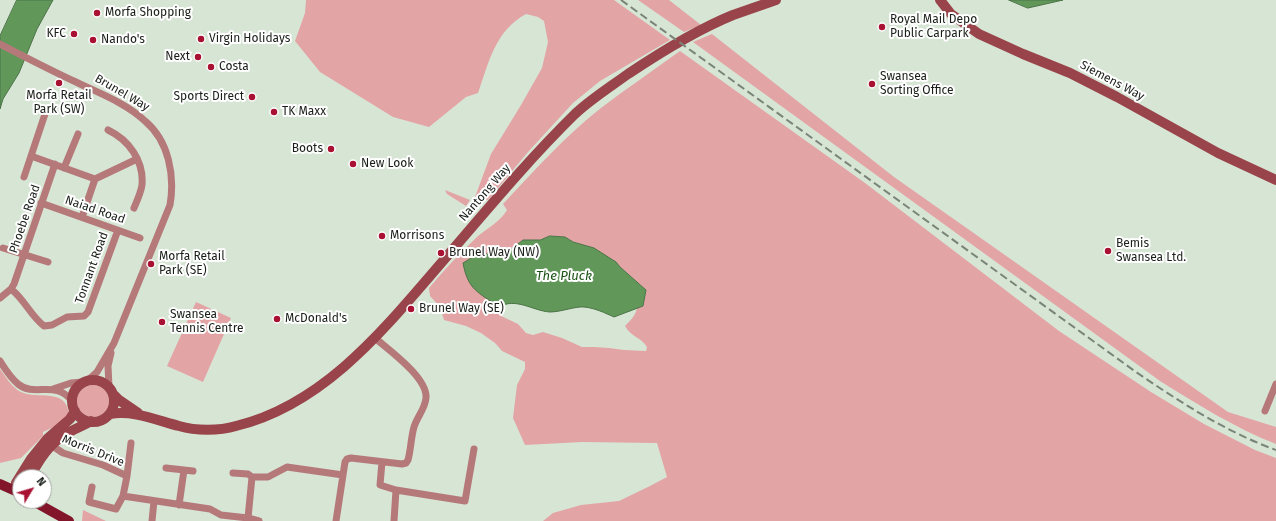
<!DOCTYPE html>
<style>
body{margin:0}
#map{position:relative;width:1276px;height:521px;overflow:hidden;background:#d7e5d5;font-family:"Fira Sans",sans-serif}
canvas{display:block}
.north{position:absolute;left:12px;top:469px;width:40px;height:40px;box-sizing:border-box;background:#fff;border:1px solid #a3a5a3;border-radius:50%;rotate:52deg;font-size:11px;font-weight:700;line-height:16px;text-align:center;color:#191e19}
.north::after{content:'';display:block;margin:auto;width:14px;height:18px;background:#a91133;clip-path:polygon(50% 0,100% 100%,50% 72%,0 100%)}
</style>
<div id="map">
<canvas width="1276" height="521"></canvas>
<div class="north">N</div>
</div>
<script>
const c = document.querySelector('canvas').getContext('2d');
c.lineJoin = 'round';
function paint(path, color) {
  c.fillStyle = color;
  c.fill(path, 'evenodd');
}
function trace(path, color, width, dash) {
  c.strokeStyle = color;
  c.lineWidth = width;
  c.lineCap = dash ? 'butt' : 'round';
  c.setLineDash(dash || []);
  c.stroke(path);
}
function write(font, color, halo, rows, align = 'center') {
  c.font = font + ' "Fira Sans",sans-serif';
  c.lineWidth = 4;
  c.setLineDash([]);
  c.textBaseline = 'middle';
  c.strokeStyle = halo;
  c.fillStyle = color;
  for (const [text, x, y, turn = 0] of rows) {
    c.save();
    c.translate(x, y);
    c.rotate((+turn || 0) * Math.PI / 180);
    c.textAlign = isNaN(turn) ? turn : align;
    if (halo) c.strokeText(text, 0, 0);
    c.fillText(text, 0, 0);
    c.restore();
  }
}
paint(new Path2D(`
 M306 0H614L670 40 600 81 573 103 528 152 488 200 475 197 491 154 521 105 542 68 548 42 544 21 538 17 526 14C495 31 489 62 478 93L466 97 429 127 393 117 320 72 295 41 305 13Z
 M638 0H669L701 25 684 32Z
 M712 34 894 177 1228 412 1276 427V444C1235 428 1197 404 1160 381L693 42Z
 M680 51 865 183 1059 331 1151 392 1204 424 1255 450 1276 458V521H543L553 513 581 505 619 501 650 486 667 477 657 443 582 442 525 445 513 418 517 385 525 369V362L502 351 495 343 481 333 466 326 444 320 440 307 430 296 429 288C444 270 460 253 477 237 487 228 500 222 507 210L503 204C534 171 565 136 601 108 627 88 654 70 680 51ZM550 236 565 237 573 242 592 248 616 262 620 267 646 290 643 306 637 308C636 315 630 321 625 326 632 338 640 336 647 347L646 351 624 350 609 348 594 347H582L562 338 543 332 533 335 526 333 518 324 501 316 490 304 481 252 493 256 506 253 523 240H540Z
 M445 190 470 200 466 206 447 194Z
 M196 302 231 318 203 382 167 366Z
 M0 369C6 377 12 388 21 392 38 400 66 387 69 414L54 427 43 432V436L21 458 0 463Z
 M77 401a16 16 0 1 1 32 0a16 16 0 1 1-32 0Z
 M83 510 106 521H82Z`), '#e3a4a5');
const water = new Path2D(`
 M17 0H53L37 29 19 73 3 99 0 109V36Z
 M1009 0H1063L1028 8Z
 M550 236 565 237 573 242 594 248 616 262 620 267 646 290 643 306 614 317C605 313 595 308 584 307 576 306 561 312 550 312 533 311 516 297 499 307 478 292 468 290 463 263L481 252 493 256 506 253 523 240H540Z`);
paint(water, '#61985a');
trace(water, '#4b7346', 1);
trace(new Path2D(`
 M0 44C25 57 50 70 76 82 99 93 126 103 145 121 169 141 175 176 170 205L114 343 97 372 88 380
 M108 130C129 140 144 161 142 185 141 192 137 201 134 208
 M31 156 95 179
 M64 168 78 134
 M24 177 46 111
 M95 179 137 159
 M41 203 140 238
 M82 217 95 179
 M3 248 48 262
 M11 289C25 300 30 315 44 326L52 325 67 317 84 316 88 312 118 230
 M0 298 11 289 14 284 55 164
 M0 361C5 369 11 378 18 384 35 398 55 379 72 401
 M109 387 108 366 111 353
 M53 389 71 383 83 382
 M1265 411 1276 384
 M51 445 63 453 103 465 127 476 123 496 210 509 221 515 248 518 259 521
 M382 462 380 485 396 490 394 521
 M166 468 193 471
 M233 473 248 474 252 477 248 518
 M127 476 131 443
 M252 477H268L287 467 343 475
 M92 487 89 502 116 509 123 496
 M396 490 465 501 474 449
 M179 505 184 470
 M152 521 154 501
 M336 521 345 462 347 459 351 458 402 464 406 463 408 460C411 449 411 437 414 427 417 417 425 409 426 398 428 378 389 350 375 338`), '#b5797a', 7);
trace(new Path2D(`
 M940 0 951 14 979 34 1023 54 1070 73 1117 97 1218 153 1276 180
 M72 401a21 21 0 1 1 42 0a21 21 0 1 1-42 0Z
 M113 394 119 400 138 413
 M110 414C133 410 156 420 179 426 196 431 219 431 236 426 322 405 381 333 436 269 481 217 525 163 575 114 591 99 610 87 628 74 661 52 696 30 733 15 747 10 762 5 776 0
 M30 477C39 460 49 444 66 434 74 429 83 426 91 421
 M20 490 16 491V483L31 459 48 438 70 419 75 411`), '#99444a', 10);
trace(new Path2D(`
 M0 484 20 493
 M33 501 69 521`), '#821529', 10);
trace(new Path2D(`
 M621 0 1136 372C1180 402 1226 432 1276 450`), '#7a8479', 2, [8, 4]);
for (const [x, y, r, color] of [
 [97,13,4,"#a91133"],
 [882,27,4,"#a91133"],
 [74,34,4,"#a91133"],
 [201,39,4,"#a91133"],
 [93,40,4,"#a91133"],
 [198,57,4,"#a91133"],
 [211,67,4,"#a91133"],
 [59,83,4,"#a91133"],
 [872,84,4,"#a91133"],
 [252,97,4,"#a91133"],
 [274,112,4,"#a91133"],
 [331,149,4,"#a91133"],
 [353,164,4,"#a91133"],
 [382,236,4,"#a91133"],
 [1108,251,4,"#a91133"],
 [441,253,4,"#a91133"],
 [151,264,4,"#a91133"],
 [411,309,4,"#a91133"],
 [277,319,4,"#a91133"],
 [162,322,4,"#a91133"]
]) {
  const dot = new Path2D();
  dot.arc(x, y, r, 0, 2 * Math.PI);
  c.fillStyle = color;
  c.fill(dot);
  trace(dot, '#fff', 1.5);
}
write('12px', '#191e19', '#fff', [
 ["Morfa Shopping",105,13],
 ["Royal Mail Depo",890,20],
 ["Public Carpark",890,34],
 ["KFC",66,34,"right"],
 ["Virgin Holidays",209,39],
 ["Nando's",101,40],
 ["Next",190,57,"right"],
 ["Costa",219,67],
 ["Swansea",880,77],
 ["Sorting Office",880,91],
 ["Morfa Retail",59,96,"center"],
 ["Park (SW)",59,110,"center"],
 ["Sports Direct",244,97,"right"],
 ["TK Maxx",282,112],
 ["Boots",323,149,"right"],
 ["New Look",361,164],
 ["Morrisons",390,236],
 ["Bemis",1116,244],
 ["Swansea Ltd.",1116,258],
 ["Brunel Way (NW)",449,253],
 ["Morfa Retail",159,257],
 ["Park (SE)",159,271],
 ["Brunel Way (SE)",419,309],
 ["Swansea",170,315],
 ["Tennis Centre",170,329],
 ["McDonald's",285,319]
], 'left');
write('12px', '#191e19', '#fff', [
 ["Siemens Way",1112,81,28],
 ["Brunel Way",122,93,30],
 ["Nantong Way",485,193,-49],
 ["Naiad Road",95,210,19],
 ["Phoebe Road",25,219,-71],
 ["Tonnant Road",92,268,-70],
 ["Morris Drive",93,451,22]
]);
write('italic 13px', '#195113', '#fff', [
 ["The Pluck",564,276]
]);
</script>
